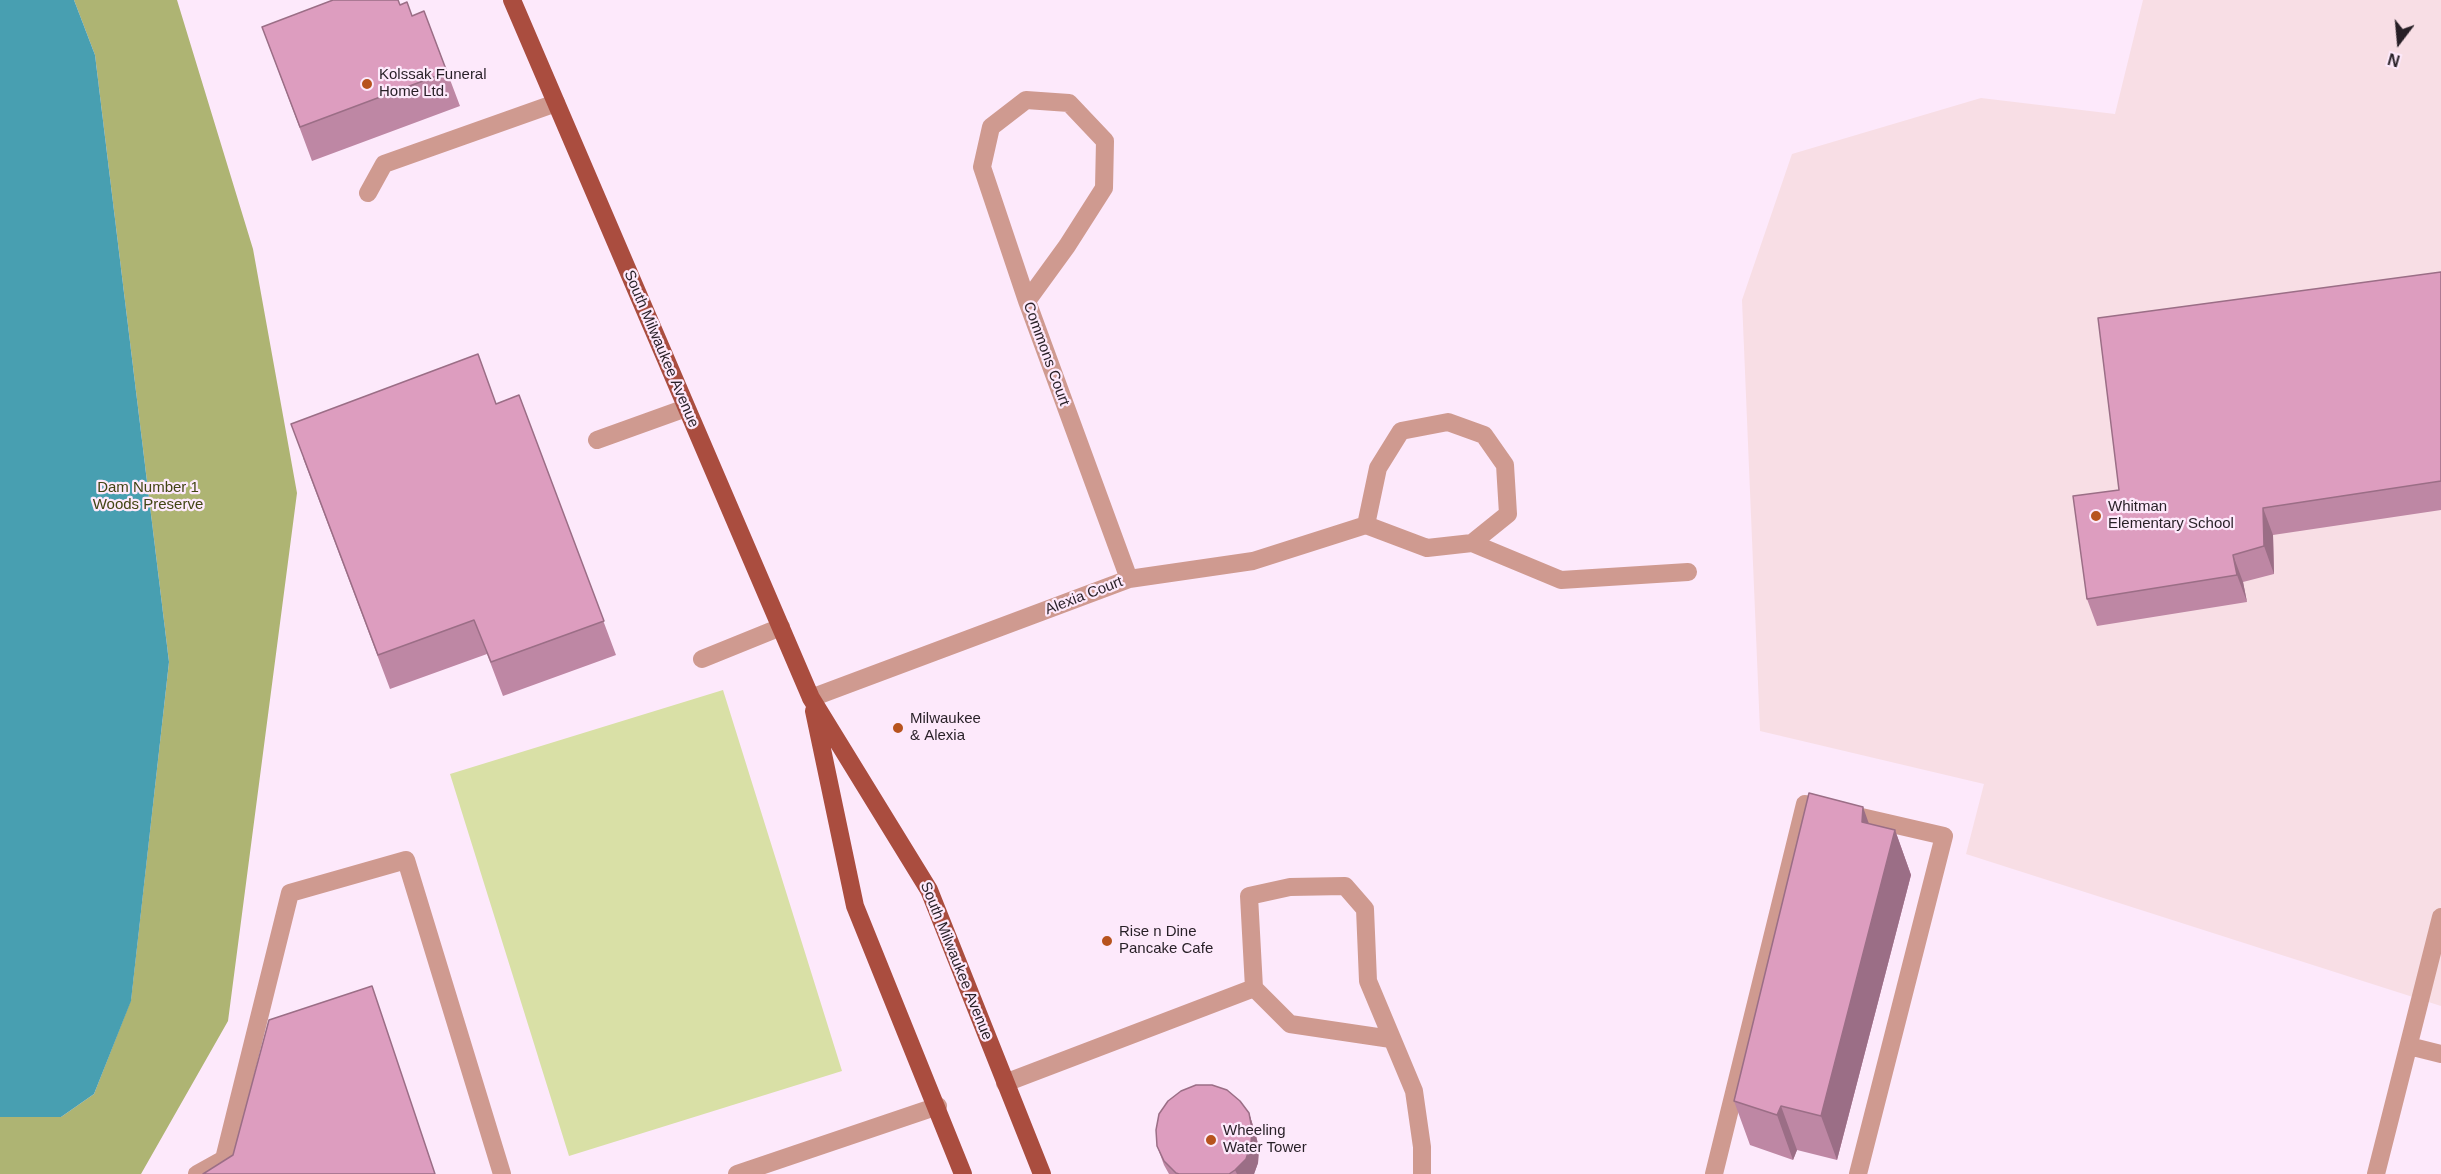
<!DOCTYPE html>
<style>
body{margin:0}
#map{position:relative;width:2441px;height:1174px;overflow:hidden;background:#fde9fb;font-family:Helvetica,sans-serif}
canvas{display:block}
.north{position:absolute;left:2369px;top:12px;width:60px;height:60px;-webkit-text-stroke:4px #fde9fb;paint-order:stroke;rotate:196deg;font-size:16px;font-weight:700;line-height:24px;text-align:center;color:#271f26}
.north::after{content:'';display:block;margin:auto;width:21px;height:27px;background:#271f26;clip-path:polygon(50% 0,100% 100%,50% 72%,0 100%)}
</style>
<div id="map">
<canvas width="2441" height="1174"></canvas>
<div class="north">N</div>
</div>
<script>
const c = document.querySelector('canvas').getContext('2d');
c.lineJoin = 'round';
function paint(path, color) {
  c.fillStyle = color;
  c.fill(path, 'evenodd');
}
function trace(path, color, width, dash) {
  c.strokeStyle = color;
  c.lineWidth = width;
  c.lineCap = dash ? 'butt' : 'round';
  c.setLineDash(dash || []);
  c.stroke(path);
}
function write(font, color, halo, rows, align = 'center') {
  c.font = font + ' Helvetica,sans-serif';
  c.lineWidth = 4.5;
  c.setLineDash([]);
  c.textBaseline = 'middle';
  c.strokeStyle = halo;
  c.fillStyle = color;
  for (const [text, x, y, turn = 0] of rows) {
    c.save();
    c.translate(x, y);
    c.rotate((+turn || 0) * Math.PI / 180);
    c.textAlign = isNaN(turn) ? turn : align;
    if (halo) c.strokeText(text, 0, 0);
    c.fillText(text, 0, 0);
    c.restore();
  }
}
paint(new Path2D(`
 M2143 0H2441V1006L1966 854 1984 784 1760 731 1742 300 1792 154 1981 98 2115 114Z`), '#f8dee5');
paint(new Path2D(`
 M723 690 842 1071 569 1156 450 774Z`), '#d9e0a6');
paint(new Path2D(`
 M74 0H177L253 249 297 493 228 1021 141 1174H0V1117H61L94 1094 131 1000 169 662 95 55Z`), '#aeb473');
paint(new Path2D(`
 M0 0H74L95 55 169 662 131 1001 94 1094 61 1117H0Z`), '#489fb1');
trace(new Path2D(`
 M368 193 384 164 556 103
 M1027 301 1067 246 1104 188 1105 141 1069 103 1026 100 991 127 982 167 1027 301 1129 579
 M1448 422 1484 435 1505 465 1508 514 1472 543 1427 548 1366 525 1378 468 1401 431Z
 M597 440 686 408
 M1472 543 1561 580 1688 572
 M702 659 781 627
 M811 698 1129 579 1253 561 1366 525
 M1391 1039 1290 1024 1254 988 1249 896 1290 887 1345 886 1365 909 1368 981 1414 1091 1422 1147V1174
 M2409 1046 2441 1054
 M1005 1083 1254 988
 M197 1174 224 1159 290 893 406 860 502 1174
 M737 1174 938 1106
 M1714 1174 1805 804 1944 836 1858 1174
 M2376 1174 2441 917`), '#cf9a90', 18);
trace(new Path2D(`
 M512 0 811 698 929 890 1042 1174
 M814 711 855 906 963 1174`), '#aa4d3f', 18);
paint(new Path2D(`
 M400 5 412 16 424 11 460 106 312 161 262 27Z
 M2441 272V510L2273 535 2274 574 2243 582 2247 602 2097 626 2087 599 2119 490Z
 M519 395 616 655 503 696 487 654 390 689 303 458 496 404Z
 M1869 824 1895 830 1911 875 1837 1160 1797 1150 1793 1160 1750 1145 1734 1101Z
 M1249 1113 1255 1132 1259 1148 1258 1163 1254 1174H1169L1164 1165 1157 1146Z`), '#be87a4');
paint(new Path2D(`
 M2263 508 2273 535 2274 574 2264 546Z
 M2233 555 2243 582 2247 602 2237 575Z
 M1863 807 1879 852 1862 822Z
 M1895 830 1911 875 1837 1160 1821 1116Z
 M1781 1106 1797 1150 1793 1160 1777 1115Z
 M1249 1113 1255 1132 1259 1148 1258 1163 1254 1174H1237L1235 1170Z`), '#9b6e86');
const building = new Path2D(`
 M333 0H398L400 5 407 2 412 16 424 11 447 72 300 127 262 27Z
 M2441 272V481L2263 508 2264 546 2233 555 2237 575 2087 599 2073 496 2119 490 2098 318Z
 M478 354 496 404 519 395 604 621 491 662 474 620 378 655 291 424Z
 M1809 793 1863 807 1862 822 1895 830 1821 1116 1781 1106 1777 1115 1734 1101Z
 M372 986 435 1174H203L233 1155 269 1020Z
 M1196 1085H1212L1227 1090 1240 1101 1249 1113 1252 1129 1251 1144 1246 1159 1235 1170 1229 1174H1179L1176 1173 1164 1161 1157 1146 1156 1130 1159 1114 1168 1101 1181 1091Z`);
paint(building, '#dd9dbf');
trace(building, '#9b6e86', 1.5);
for (const [x, y, r, color] of [
 [367,84,6,"#b7531d"],
 [2096,516,6,"#b7531d"],
 [898,728,6,"#b7531d"],
 [1107,941,6,"#b7531d"],
 [1211,1140,6,"#b7531d"]
]) {
  const dot = new Path2D();
  dot.arc(x, y, r, 0, 2 * Math.PI);
  c.fillStyle = color;
  c.fill(dot);
  trace(dot, '#fde9fb', 2);
}
write('15px', '#271f26', '#fde9fb', [
 ["Kolssak Funeral",379,75],
 ["Home Ltd.",379,92],
 ["Whitman",2108,507],
 ["Elementary School",2108,524],
 ["Milwaukee",910,719],
 ["& Alexia",910,736],
 ["Rise n Dine",1119,932],
 ["Pancake Cafe",1119,949],
 ["Wheeling",1223,1131],
 ["Water Tower",1223,1148]
], 'left');
write('15px', '#271f26', '#fde9fb', [
 ["South Milwaukee Avenue",661,349,67],
 ["Commons Court",1046,354,70],
 ["Alexia Court",1084,596,-21],
 ["South Milwaukee Avenue",956,961,68]
]);
write('15px', '#424513', '#fde9fb', [
 ["Dam Number 1",148,488],
 ["Woods Preserve",148,505]
]);
</script>
